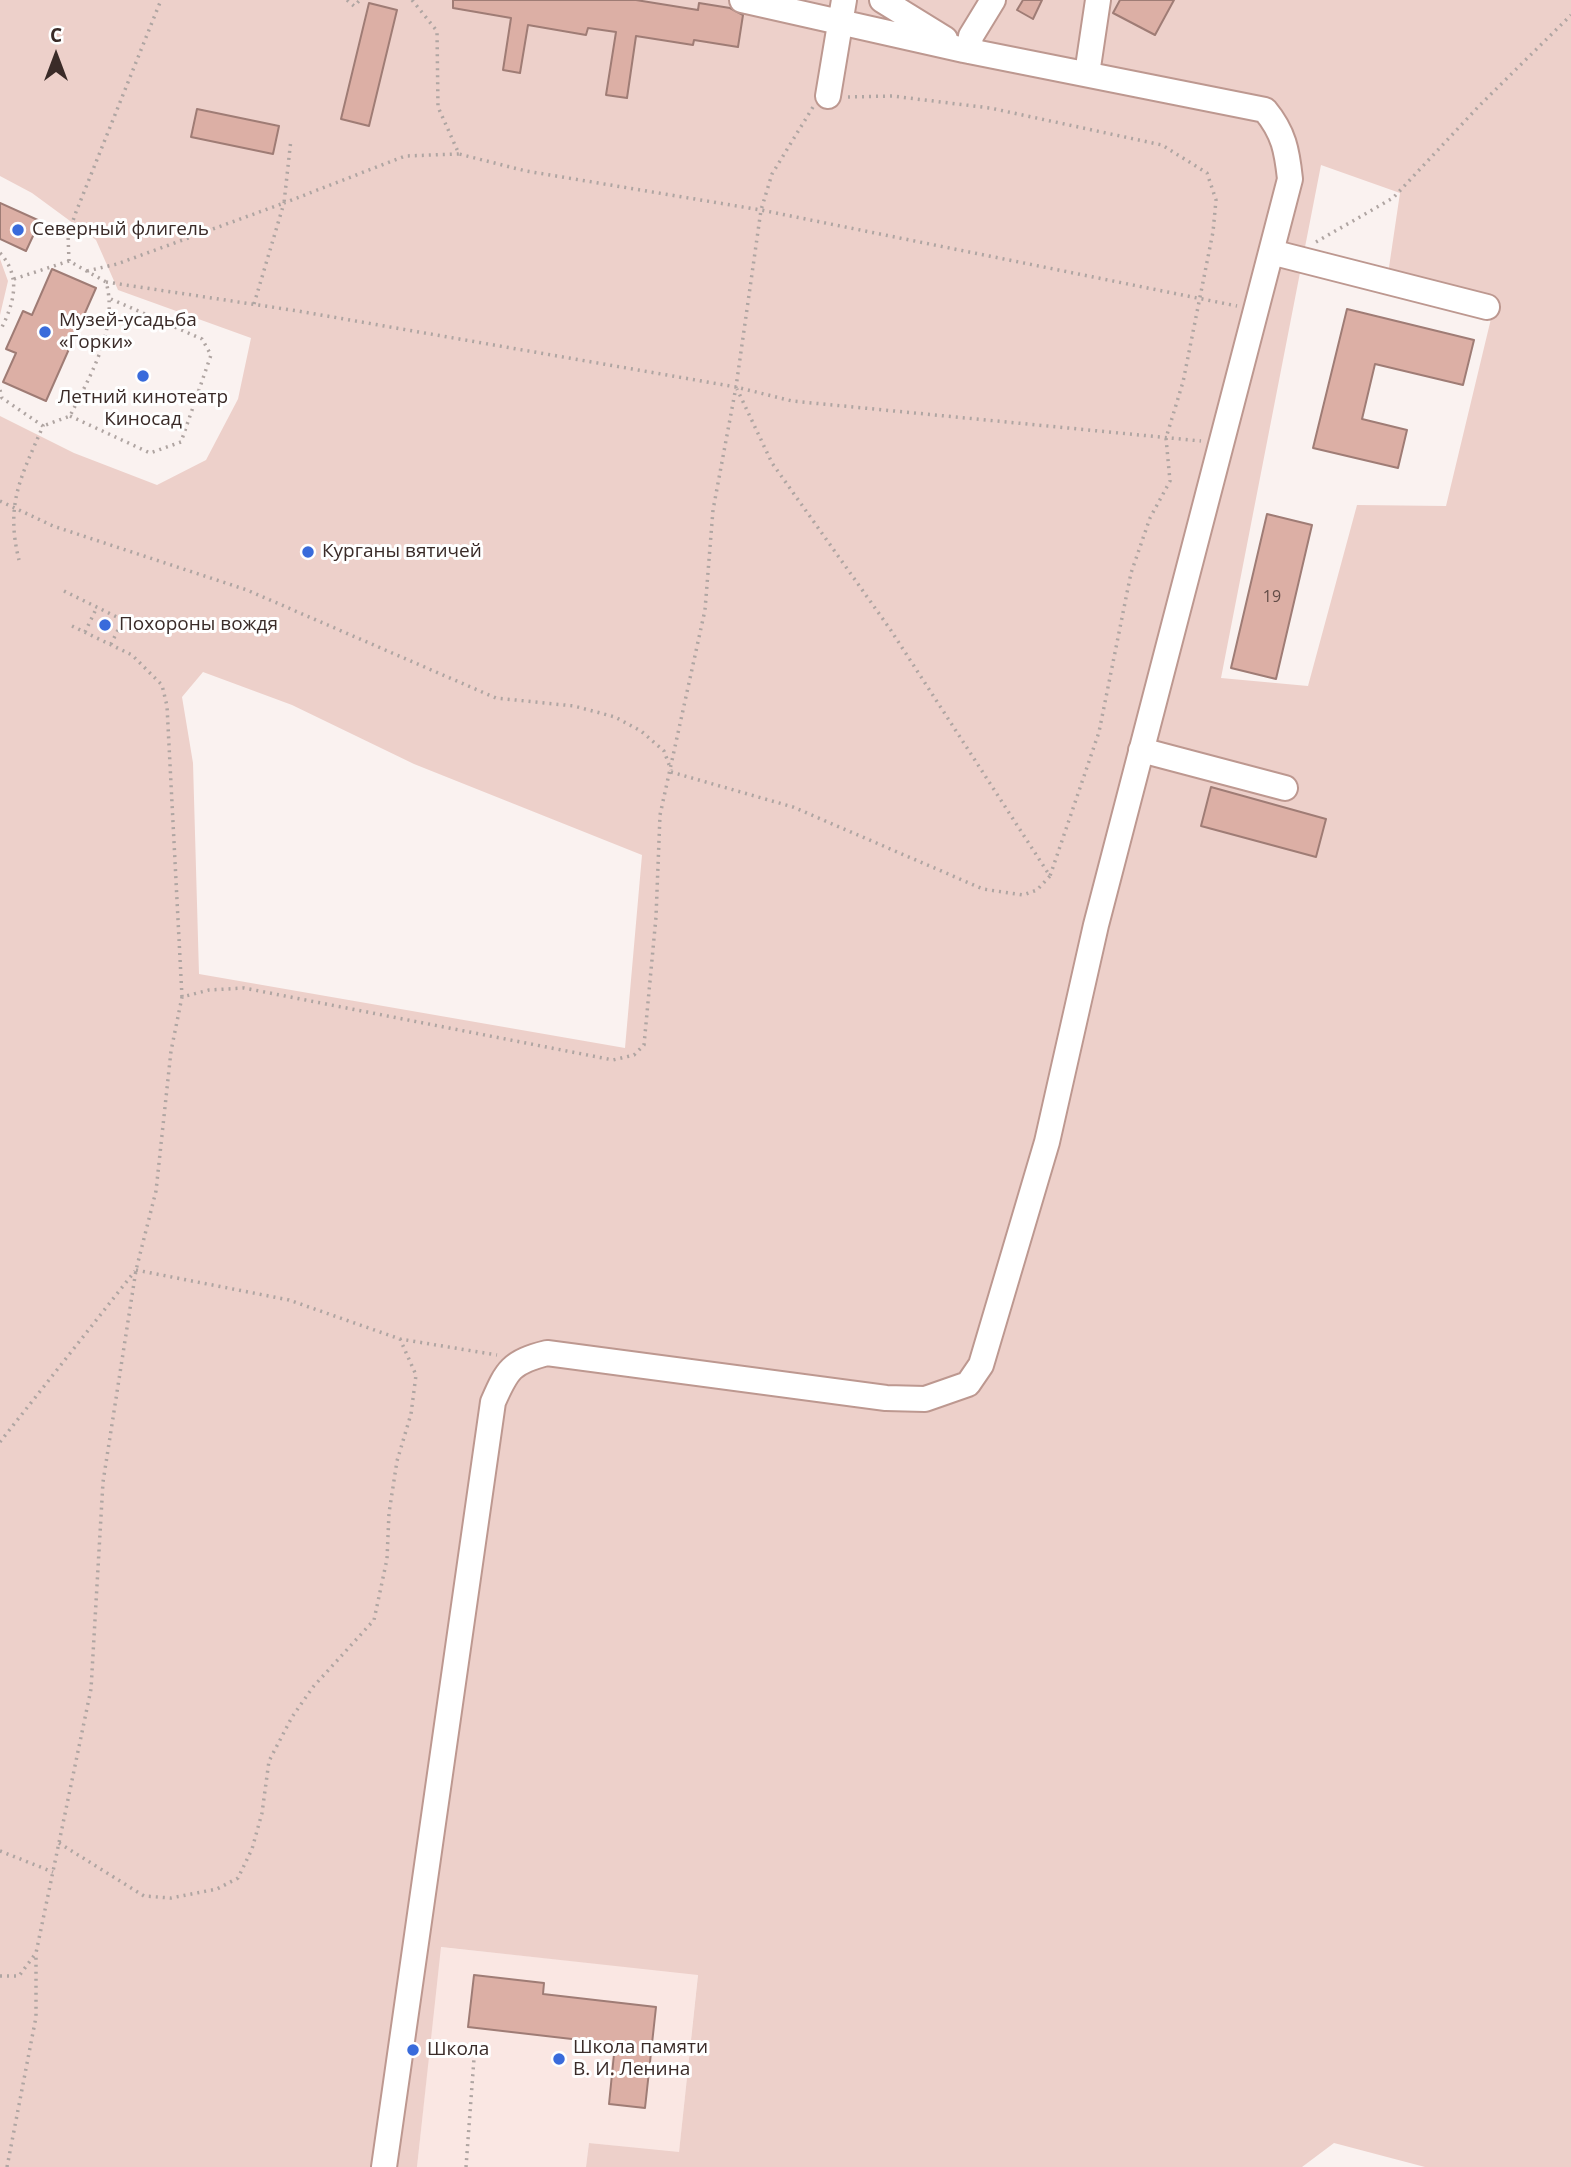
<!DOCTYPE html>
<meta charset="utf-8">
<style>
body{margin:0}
#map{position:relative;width:1571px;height:2167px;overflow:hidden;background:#faf2f0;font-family:"Open Sans",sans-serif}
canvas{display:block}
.north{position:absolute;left:21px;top:21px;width:70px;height:70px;-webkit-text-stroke:5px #fff;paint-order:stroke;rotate:0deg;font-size:19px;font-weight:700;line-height:28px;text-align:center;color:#3a2b28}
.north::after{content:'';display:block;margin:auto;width:24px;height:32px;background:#3a2b28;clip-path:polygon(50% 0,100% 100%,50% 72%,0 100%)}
</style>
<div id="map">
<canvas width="1571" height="2167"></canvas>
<div class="north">С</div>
</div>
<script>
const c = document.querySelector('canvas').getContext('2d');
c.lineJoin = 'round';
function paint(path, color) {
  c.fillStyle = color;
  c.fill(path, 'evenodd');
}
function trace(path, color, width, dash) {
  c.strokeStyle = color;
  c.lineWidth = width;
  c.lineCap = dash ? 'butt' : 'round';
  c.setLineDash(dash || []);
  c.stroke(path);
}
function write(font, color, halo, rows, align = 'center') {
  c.font = font + ' "Open Sans",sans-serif';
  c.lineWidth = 6;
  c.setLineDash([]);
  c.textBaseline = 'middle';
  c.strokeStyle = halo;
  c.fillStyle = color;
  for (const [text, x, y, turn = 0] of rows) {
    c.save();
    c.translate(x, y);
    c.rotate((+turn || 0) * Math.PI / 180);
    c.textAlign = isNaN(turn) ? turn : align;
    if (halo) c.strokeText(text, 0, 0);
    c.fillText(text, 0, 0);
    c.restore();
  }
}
paint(new Path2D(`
 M440 1947 698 1974 679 2153 589 2143 586 2167H417Z`), '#fae7e3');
paint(new Path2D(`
 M0 0H1571V2167H1425L1334 2143 1302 2167H586L589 2143 679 2152 698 1975 441 1947 417 2167H0V416L74 453 157 485 206 460 238 399 251 338 118 290 96 240 32 193 0 176ZM1321 165 1400 193 1388 274 1495 302 1446 506 1357 505 1308 686 1221 678ZM203 672 292 705 414 764 642 855 625 1048 199 974 193 763 182 697Z
 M0 259 8 281 0 315Z`), '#edd0ca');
const building = new Path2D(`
 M453 0H636L698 10 699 3 730 8 743 15 738 47 694 40 693 45 636 36 627 98 606 95 616 32 588 28 586 35 528 25 520 73 503 70 511 18 453 8Z
 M1023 0H1042L1033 19 1017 10Z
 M1120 0H1174L1155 35 1113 13Z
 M369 3 397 10 369 126 341 119Z
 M197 109 279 126 273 154 191 137Z
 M0 203 40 221 26 251 0 239Z
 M52 269 96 288 46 401 3 382 16 353 6 349 23 311 32 315Z
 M1347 309 1474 340 1463 385 1375 364 1362 419 1407 430 1398 468 1313 448Z
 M1267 514 1312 525 1276 679 1231 668Z
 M1211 787 1326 819 1316 857 1201 826Z
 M474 1975 544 1983 543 1994 656 2007 645 2108 609 2104 615 2044 468 2027Z`);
paint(building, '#dcafa5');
trace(building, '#9f7c75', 2);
const minor = new Path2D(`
 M882 0 945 39
 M969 51 971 36 993 0
 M1087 74 1098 0
 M828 96 844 0
 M1271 252 1487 307
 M1141 750 1285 788
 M384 2167 493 1402C507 1370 511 1362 547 1353L886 1398 925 1399 968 1384 981 1365 1047 1142 1096 925 1290 179C1287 151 1284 133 1265 110L964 50 742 0`);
trace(minor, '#bd9890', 28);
trace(new Path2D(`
 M347 0 354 6 360 0
 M412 0 437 31 438 107 459 154 526 171 761 210 1237 306
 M848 97 892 96 990 108 1162 145 1207 173 1216 200 1213 232 1183 382 1166 438 1170 481 1150 518 1131 573 1099 732 1050 876
 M1316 242 1393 198 1479 106 1571 15
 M0 253C22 277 14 304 0 331
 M69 261 68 235 76 212 161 0
 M87 271 117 264 284 203 291 139
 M14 279 69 261 106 282C119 328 90 376 70 416L43 426
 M106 282 298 311 736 387 792 401 1201 441
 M254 304 284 203 405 156 459 154
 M0 390 2 398 43 426C21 477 5 504 19 560
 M70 416 150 453 181 442 211 355 202 339 111 299
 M0 501 53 526 247 590 496 698 574 706 615 717 641 731 664 751 671 770
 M64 591 123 620 111 644
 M72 626 132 655 162 685 167 706 182 997
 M85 632 97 607
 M671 772 793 807 983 889 1023 895 1037 890 1050 876 890 629 772 463 737 389
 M136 1270 289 1300 400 1339 497 1355
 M0 1442 135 1271
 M59 1843 144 1896 171 1898 217 1889 238 1878 252 1849 262 1813 269 1761 292 1717 313 1687 374 1620 387 1559 389 1513 397 1461 411 1414 416 1375 400 1339
 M0 1851 53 1872
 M0 1976H19L36 1953 91 1689 103 1482 136 1270 156 1191 171 1051 182 997 209 990 244 988 613 1060 634 1055 644 1045 656 917 660 815 705 610 713 510 736 387 761 210 772 174 813 107
 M7 2167 36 2017V1955
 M466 2167 475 2045`), '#afa5a2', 3.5, [2, 5]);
trace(minor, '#fff', 24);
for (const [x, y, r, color] of [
 [18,230,7,"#396bdb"],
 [45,332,7,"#396bdb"],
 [143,376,7,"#396bdb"],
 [308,552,7,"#396bdb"],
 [105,625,7,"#396bdb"],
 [413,2050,7,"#396bdb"],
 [559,2059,7,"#396bdb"]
]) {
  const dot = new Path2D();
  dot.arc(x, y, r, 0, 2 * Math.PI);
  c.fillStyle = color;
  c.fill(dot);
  trace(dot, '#fff', 2.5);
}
write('16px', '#624c47', null, [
 ["19",1272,597]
]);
write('19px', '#3a2b28', '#fff', [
 ["Северный флигель",32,230],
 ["Музей-усадьба",59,321],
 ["«Горки»",59,343],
 ["Летний кинотеатр",143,398,"center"],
 ["Киносад",143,420,"center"],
 ["Курганы вятичей",322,552],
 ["Похороны вождя",119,625],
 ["Школа памяти",573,2048],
 ["В. И. Ленина",573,2070],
 ["Школа",427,2050]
], 'left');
</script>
